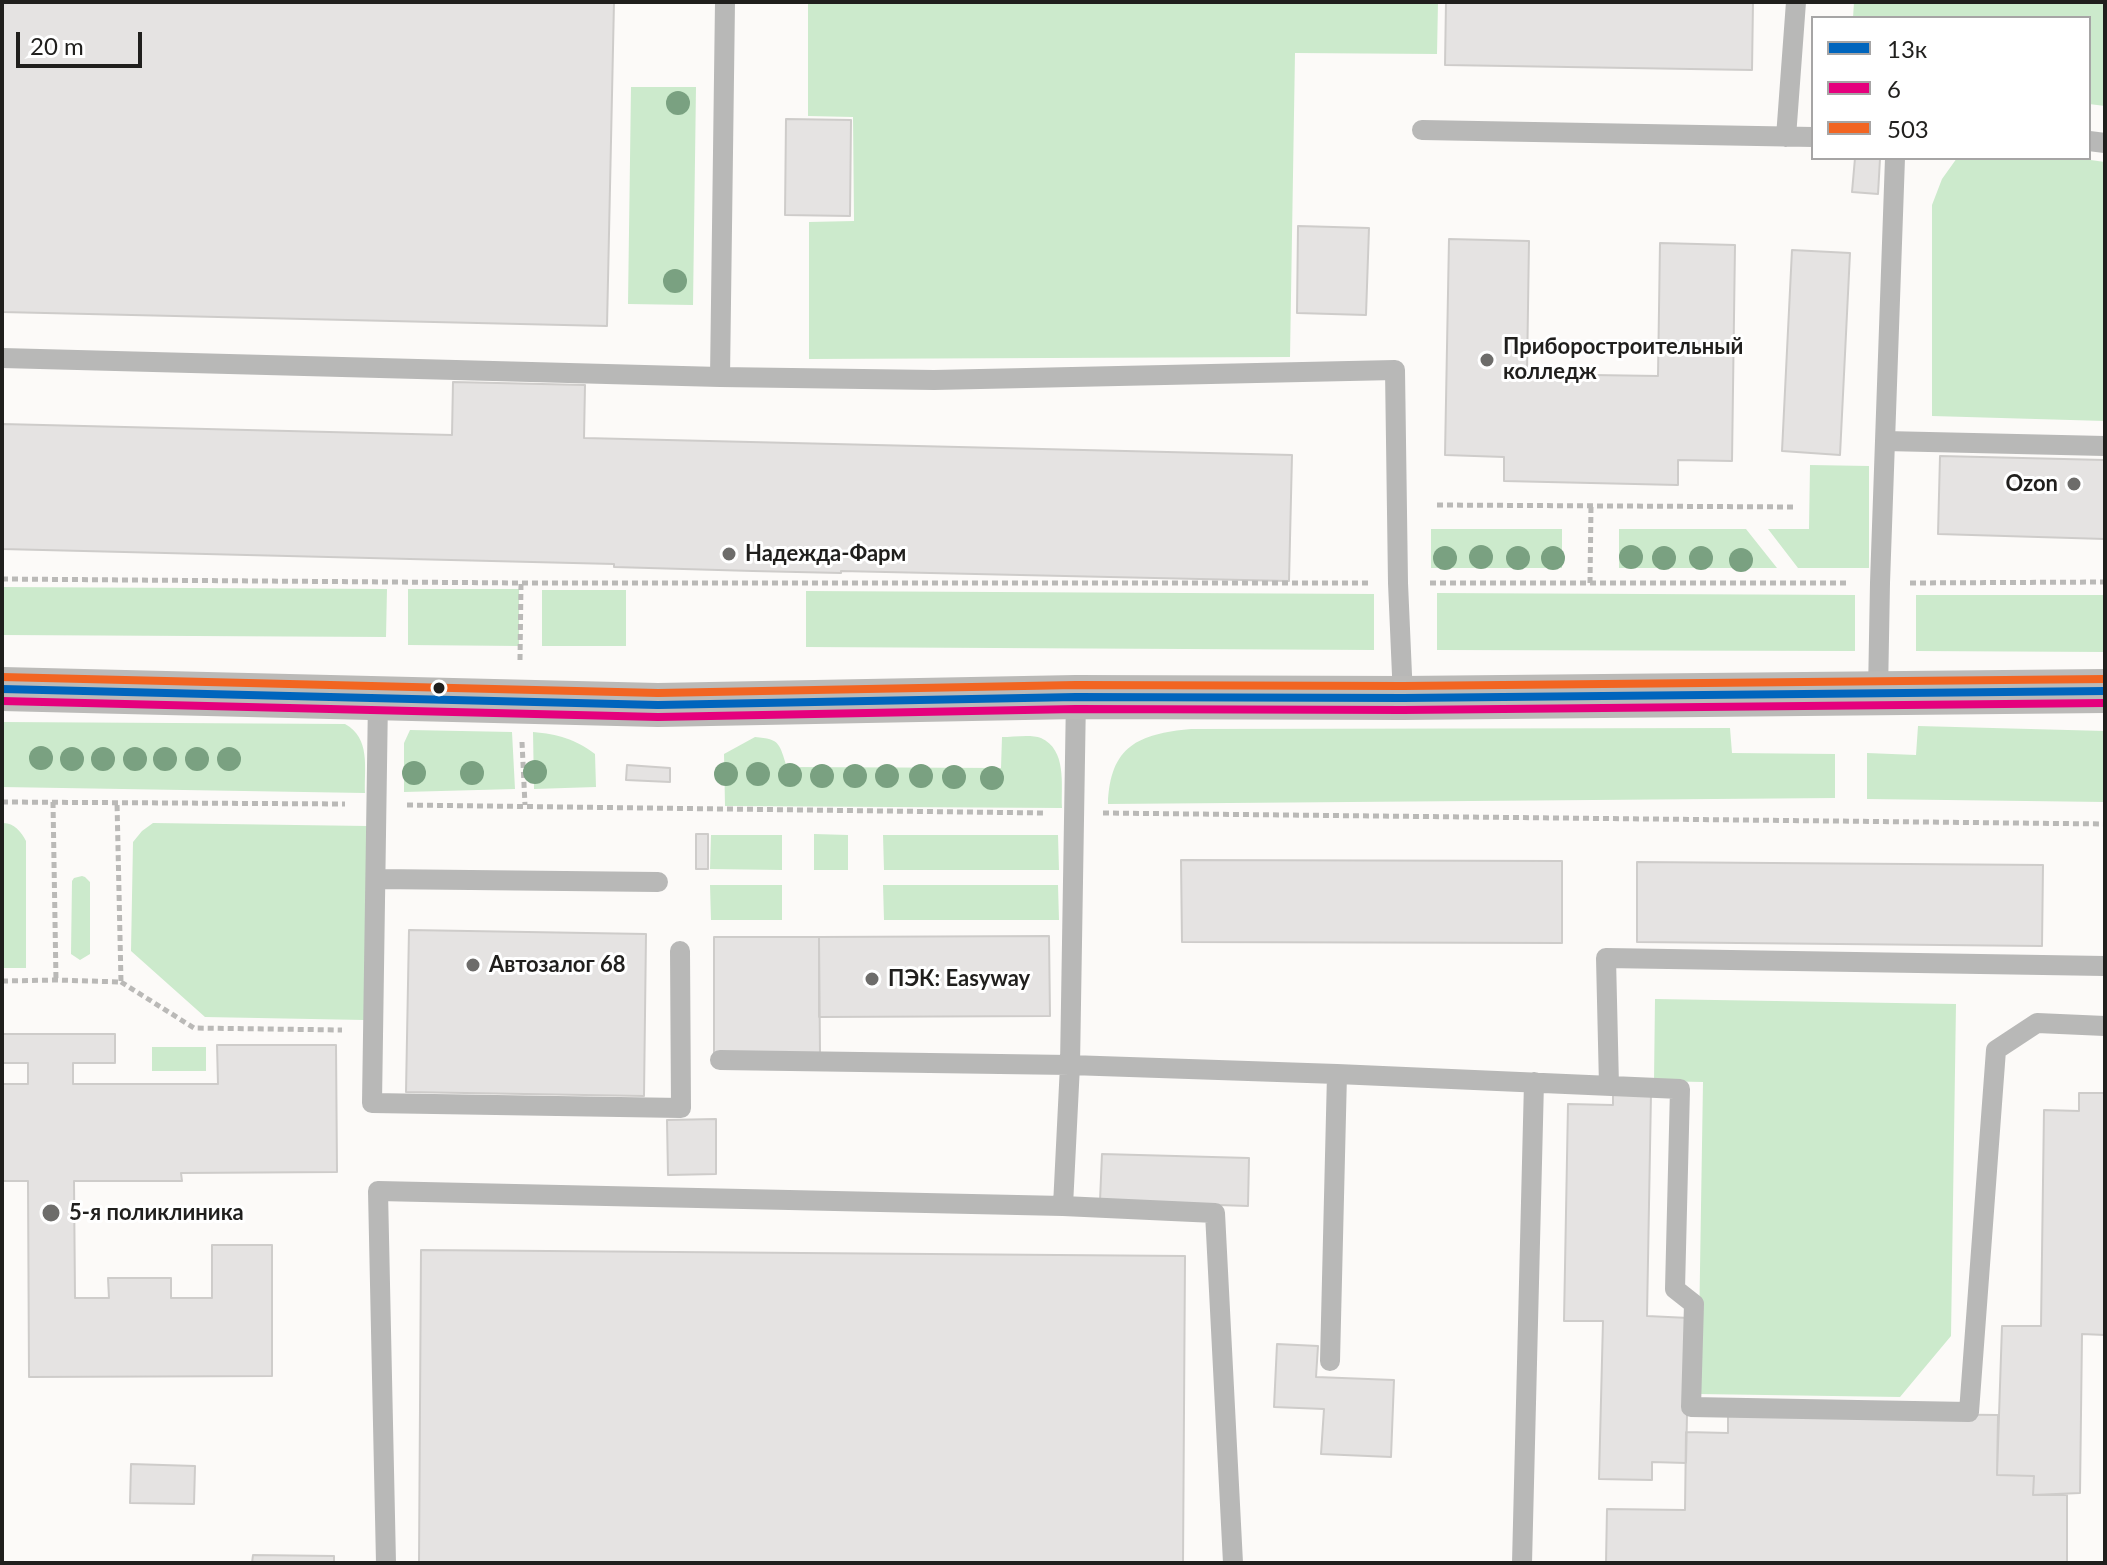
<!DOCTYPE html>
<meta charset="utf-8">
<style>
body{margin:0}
#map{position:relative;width:2107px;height:1565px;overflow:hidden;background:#fcfaf8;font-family:Lato,sans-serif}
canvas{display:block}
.frame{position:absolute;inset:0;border:4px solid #201f1d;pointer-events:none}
.legend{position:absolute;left:1811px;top:16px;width:280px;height:144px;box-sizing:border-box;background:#fff;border:2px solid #a6a5a5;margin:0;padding:10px 14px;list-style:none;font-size:24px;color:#201f1d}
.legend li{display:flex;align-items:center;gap:16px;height:40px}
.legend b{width:40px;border:2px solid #a6a5a5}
.scale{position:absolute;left:16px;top:32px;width:126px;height:36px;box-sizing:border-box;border:4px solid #201f1d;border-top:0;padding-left:10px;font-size:24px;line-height:28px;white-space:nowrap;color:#201f1d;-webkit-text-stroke:6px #fff;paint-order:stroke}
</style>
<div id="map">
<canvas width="2107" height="1565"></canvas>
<div class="frame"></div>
<ul class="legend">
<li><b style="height:10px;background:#0065bd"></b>13к</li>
<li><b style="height:10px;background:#e5007d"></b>6</li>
<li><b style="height:10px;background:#f26522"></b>503</li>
</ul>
<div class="scale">20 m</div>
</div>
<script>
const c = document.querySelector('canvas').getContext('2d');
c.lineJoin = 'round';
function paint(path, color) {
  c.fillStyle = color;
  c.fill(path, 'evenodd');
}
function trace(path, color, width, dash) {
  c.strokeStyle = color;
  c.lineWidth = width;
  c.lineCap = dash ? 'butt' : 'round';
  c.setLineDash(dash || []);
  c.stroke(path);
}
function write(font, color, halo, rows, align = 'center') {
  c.font = font + ' Lato,sans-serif';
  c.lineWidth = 6;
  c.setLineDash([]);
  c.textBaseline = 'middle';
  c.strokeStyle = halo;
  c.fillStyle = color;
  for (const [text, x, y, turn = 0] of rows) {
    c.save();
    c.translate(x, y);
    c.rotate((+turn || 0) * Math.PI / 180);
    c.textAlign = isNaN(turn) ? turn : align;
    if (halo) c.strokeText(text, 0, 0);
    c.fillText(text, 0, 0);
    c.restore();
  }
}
paint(new Path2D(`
 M808 2H1438L1437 54 1295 53 1290 357 809 359V222L854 221 853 117 808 116Z
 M1854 2H2105V106L2089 104V18H1853Z
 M631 87H696L693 305 628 304Z
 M1957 158H2076L2105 162V421L1932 416V205L1942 179Z
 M1810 465 1869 466V568H1798L1768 529H1809Z
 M1431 529H1562V568H1431Z
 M1619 529H1746L1777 568H1619Z
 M2 587 387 589 386 637 2 635Z
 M408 589H519V646L408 645Z
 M542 590H626V646H542Z
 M806 591 1374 594V650L806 647Z
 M1437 593 1855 595V651L1437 650Z
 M1916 595H2105V652L1916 651Z
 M2 722 345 724C371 738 364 768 365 793L2 787Z
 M1918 726 2105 731V802L1867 799V753L1916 755Z
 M1730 728 1732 753 1835 754V798L1108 804C1110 746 1138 734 1191 729Z
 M410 730 512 732 515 789 404 792V743Z
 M533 732C558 734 575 739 595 754L596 787 534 789Z
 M755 737C781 739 779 744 787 767L1001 768 1002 737C1013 737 1031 734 1041 738 1067 750 1061 784 1062 808L725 806 724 754Z
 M2 823C13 822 21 831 26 841V968H2Z
 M153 823 367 826 364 1020 205 1017 131 951 133 842 142 831Z
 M814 834 848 835V870H814Z
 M711 835H782V870L710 869Z
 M883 835H1058L1059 870H884Z
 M82 876 85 877 90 882V954L80 960 71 954 72 881 74 878Z
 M710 885H782V920H711Z
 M883 885H1058L1059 920H884Z
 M1655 999 1956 1004 1951 1336 1900 1397 1698 1394 1703 1082 1654 1081Z
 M152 1047H206V1071H152Z`), '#cceacc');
const building = new Path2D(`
 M2 2H614L607 326 2 312Z
 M1446 2H1753L1752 70 1445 65Z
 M786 119 851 120 850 216 785 215Z
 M1855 158 1880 159 1878 194 1852 192Z
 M1298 226 1369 228 1366 315 1297 313Z
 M1449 239 1529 241 1527 374 1658 376 1660 243 1735 245 1732 461 1678 460V485L1504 481V457L1445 455Z
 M1792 250 1850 253 1840 455 1782 451Z
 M453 382 585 385 584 438 1292 455 1289 581 841 571V573L753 571 614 567V564L2 549V424L452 435Z
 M1940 456 2105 460V539L1938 534Z
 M627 765 670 768V782L626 780Z
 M696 834H708V869H696Z
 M1181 860 1562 861V943L1182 942Z
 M1637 862 2043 865 2042 946 1637 942Z
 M409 930 646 934 644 1096 406 1092Z
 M1049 936 1050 1016 819 1017V937Z
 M714 937H819L820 1053 714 1054Z
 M2 1034H115V1063H73V1084H218L217 1045H336L337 1172 181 1173 182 1181H74L75 1298H109L108 1278H171V1298H212V1245H272V1376L29 1377 28 1181H2V1084H28V1063H2Z
 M1613 1092 1651 1093 1647 1316 1689 1318 1686 1463 1652 1462V1480L1599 1479 1603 1321H1564L1568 1104 1613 1105Z
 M2079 1093H2105V1335L2082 1334 2080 1493 2033 1495 2034 1476 1997 1475 2002 1326H2041L2044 1110 2079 1111Z
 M716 1119V1174L668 1175 667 1120Z
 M1102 1154 1249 1158 1248 1206 1100 1201Z
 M421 1250 1185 1256 1183 1563H419Z
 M1277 1344 1318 1346 1316 1377 1394 1380 1391 1457 1321 1454 1324 1409 1274 1407Z
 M1728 1412 1998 1415 1997 1475 2034 1476 2033 1495H2067V1563H1606L1607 1509 1685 1510 1686 1432 1728 1433Z
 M131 1464 195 1466 194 1504 130 1503Z
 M253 1555 334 1556V1563H252Z`);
paint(building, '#e5e3e2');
trace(building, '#ceccca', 2);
trace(new Path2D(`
 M1437 505 1796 507
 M2 579 521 583H1368
 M1430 583H1848
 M1590 583 1591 506
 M1910 583 2105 582
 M520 660 521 583
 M522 742 525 805
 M2 802 345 804
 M53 802 56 980
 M407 805 1045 813
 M1103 813 2105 824
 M2 981 56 980 121 982 117 802
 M121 982 194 1028 342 1030`), '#bab9b7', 5, [6, 4]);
trace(new Path2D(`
 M1422 130 1813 137
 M1786 137 1796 2
 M2089 141 2105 143
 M2 358 720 377 934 380 1395 370 1398 583 1403 698
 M720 377 725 2
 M1885 441 2105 446
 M1878 693 1880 583 1895 158
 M378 699 372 1103 681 1108 680 951
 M377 879 658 882
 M720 1060 1070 1065 1337 1074 1680 1089 1675 1289 1694 1304 1691 1407 1969 1412 1996 1050 2037 1023 2105 1026
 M1609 1086 1606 958 2105 966
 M1063 1206 1215 1213 1233 1563
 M1330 1361 1337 1074
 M386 1563 378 1191 1063 1206 1070 1065 1076 697
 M1522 1563 1534 1082`), '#b8b8b7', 20);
trace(new Path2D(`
 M2 689 658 705 1076 697 1403 698 2105 691`), '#bbbab8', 44);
trace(new Path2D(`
 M2 689 658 705 1076 697 1403 698 2105 691`), '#0065bd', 8);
trace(new Path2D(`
 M2 701 658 717 1076 709 1403 710 2105 703`), '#e5007d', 8);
trace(new Path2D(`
 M2 677 658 693 1076 685 1403 686 2105 679`), '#f26522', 8);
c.fillStyle = '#7aa181';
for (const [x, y] of [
 [678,103],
 [675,281],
 [1481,557],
 [1631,557],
 [1445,558],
 [1518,558],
 [1553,558],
 [1664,558],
 [1701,558],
 [1741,560],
 [41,758],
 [72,759],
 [103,759],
 [135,759],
 [165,759],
 [197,759],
 [229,759],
 [535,772],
 [414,773],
 [472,773],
 [726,774],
 [758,774],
 [790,775],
 [822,776],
 [855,776],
 [887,776],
 [921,776],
 [954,777],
 [992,778]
]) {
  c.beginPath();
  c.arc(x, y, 12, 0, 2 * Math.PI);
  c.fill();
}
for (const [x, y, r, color] of [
 [1487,360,8,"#6d6c6a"],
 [2074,484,8,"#6d6c6a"],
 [729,554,8,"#6d6c6a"],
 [439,688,7,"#201f1d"],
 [473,965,8,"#6d6c6a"],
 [872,979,8,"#6d6c6a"],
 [51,1213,10,"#6d6c6a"]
]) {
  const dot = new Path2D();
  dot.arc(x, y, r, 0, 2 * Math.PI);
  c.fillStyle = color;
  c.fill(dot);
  trace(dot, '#fff', 3);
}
write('bold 22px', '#201f1d', '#fff', [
 ["Приборостроительный",1503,347],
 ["колледж",1503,372],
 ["Ozon",2058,484,"right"],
 ["Надежда-Фарм",745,554],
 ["Автозалог 68",489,965],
 ["ПЭК: Easyway",888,979],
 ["5-я поликлиника",69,1213]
], 'left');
</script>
